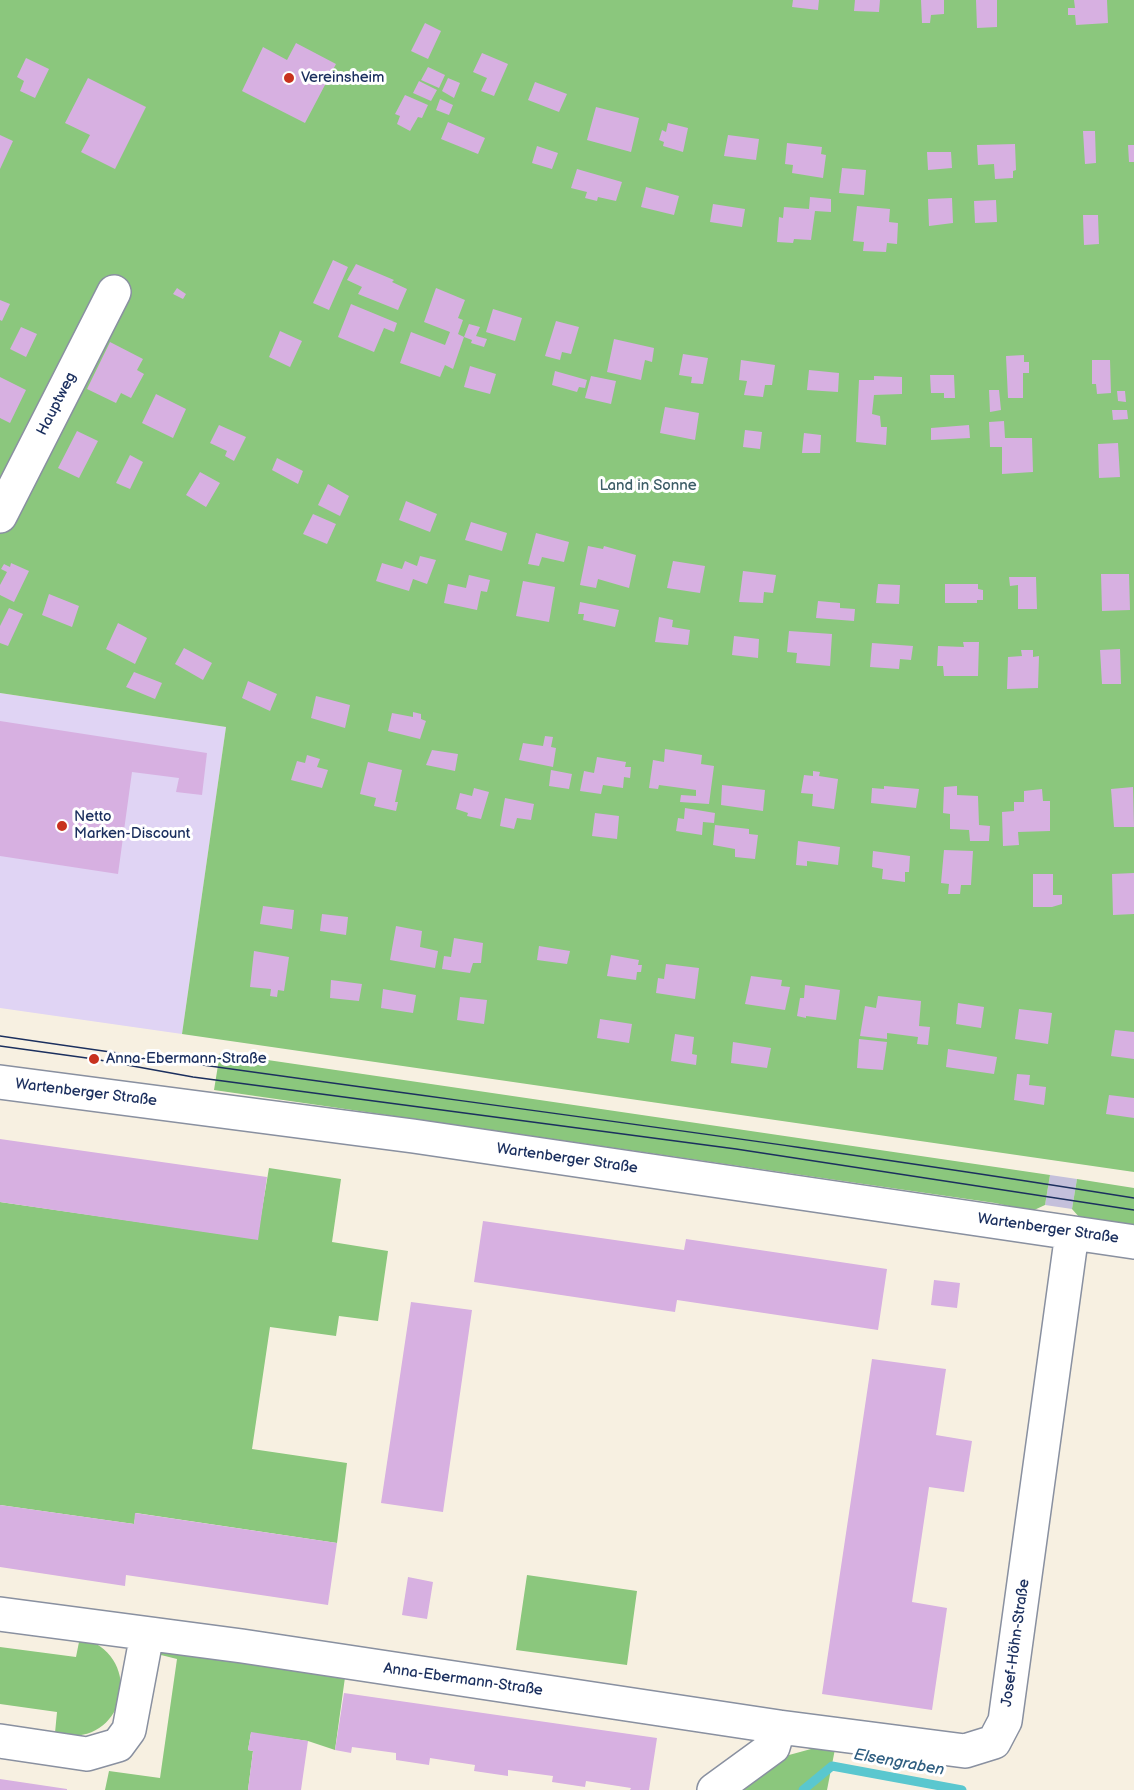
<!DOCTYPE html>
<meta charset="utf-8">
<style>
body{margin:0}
canvas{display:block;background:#f7f0e1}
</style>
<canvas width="1134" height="1790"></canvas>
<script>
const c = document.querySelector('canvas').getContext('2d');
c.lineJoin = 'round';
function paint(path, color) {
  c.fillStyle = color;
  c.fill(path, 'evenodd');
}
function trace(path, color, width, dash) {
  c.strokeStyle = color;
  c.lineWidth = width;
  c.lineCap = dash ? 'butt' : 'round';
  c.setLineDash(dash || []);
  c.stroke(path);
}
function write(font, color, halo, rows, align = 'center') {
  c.font = font + ' "Balsamiq Sans",sans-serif';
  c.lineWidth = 6;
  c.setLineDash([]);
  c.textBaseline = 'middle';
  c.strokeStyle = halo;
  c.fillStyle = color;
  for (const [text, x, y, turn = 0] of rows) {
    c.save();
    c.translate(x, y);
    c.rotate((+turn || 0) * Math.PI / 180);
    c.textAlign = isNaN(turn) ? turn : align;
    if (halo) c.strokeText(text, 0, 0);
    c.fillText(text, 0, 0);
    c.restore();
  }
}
paint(new Path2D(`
 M0 693 226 727 182 1034 0 1008Z`), '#e0d4f4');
paint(new Path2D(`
 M1050 1175 1077 1179 1072 1209 1045 1205Z`), '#c4c0db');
paint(new Path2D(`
 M0 0H1134V1172L182 1034 226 727 0 693Z
 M220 1053 1050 1175 1045 1205 1032 1211 995 1203 214 1090Z
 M269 1168 341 1179 332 1242 388 1251 378 1321 339 1316 336 1336 270 1327 252 1449 347 1463 337 1543 136 1513 134 1524 0 1505V1202L257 1239Z
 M1077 1179 1134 1188V1225L1080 1218 1072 1209Z
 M527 1575 637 1591 627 1665 516 1650Z
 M80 1637C149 1656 124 1753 55 1733L57 1712 0 1704V1647L76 1657Z
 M158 1649 346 1670 335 1750 308 1741 251 1733 248 1750 253 1751 248 1790H105L109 1771 160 1778 177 1659 157 1654Z
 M811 1749H835L827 1790H742L789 1755Z`), '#8bc77d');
trace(new Path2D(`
 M803 1790 832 1766 962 1790`), '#5ac7cf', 9);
paint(new Path2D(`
 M793 0H819L818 10 792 7Z
 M855 0H880L879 12 854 11Z
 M921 0H944V14L931 15 930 23H922Z
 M976 0H997V27L977 28Z
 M1074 0H1107L1108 23 1076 25 1075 15H1068V8H1075Z
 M425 23 441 31 428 59 411 51Z
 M296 43 336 64 305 123 242 91 263 47 287 60Z
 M482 53 508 64 494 96 481 91 487 78 473 72Z
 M26 58 49 69 35 98 20 91 24 81 17 77Z
 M428 67 445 75 439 88 421 80Z
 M88 78 146 107 115 169 81 152 90 135 65 123Z
 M448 78 460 83 454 98 442 91Z
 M419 81 437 90 431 101 413 93Z
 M535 82 567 94 559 112 528 100Z
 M405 95 428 105 422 118 418 117 410 131 397 124 400 116 395 114Z
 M440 99 453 105 449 115 436 110Z
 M596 107 639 118 631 152 587 140Z
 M448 122 485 138 478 154 441 139Z
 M668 123 688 128 683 152 663 146 664 142 659 140 662 130 666 132Z
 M1083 131H1095L1096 163 1085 164Z
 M0 135 13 141 0 169Z
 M728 135 759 139 756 160 724 156Z
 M787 143 822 147 821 154 826 155 823 178 792 173 793 165 785 164Z
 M1015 144 1016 170 1013 171V178L995 179 994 164 978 165 977 145Z
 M1128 145H1134V162H1129Z
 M537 146 558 153 552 169 532 163Z
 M927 152H951L952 168 928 170Z
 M842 168 866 170 864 195 839 193Z
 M577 169 622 182 616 201 598 197 597 201 585 198 587 192 571 188Z
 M646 187 679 196 674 215 641 207Z
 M810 197 831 199V212L815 211 811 240 794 239 793 243 777 242 779 217 783 218 784 207 809 209Z
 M952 198 953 223 929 226 928 199Z
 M996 200 997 222 975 223 974 201Z
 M713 204 745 209 742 227 710 222Z
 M857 206 890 209 889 222 898 223 897 244 887 243 886 252 863 251 864 242 853 241Z
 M1083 215H1098L1099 244 1084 245Z
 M333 260 348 267 329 310 313 303Z
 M356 264 394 280 392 282 407 289 398 310 358 294 362 287 347 280Z
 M177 288 186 294 183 299 173 294Z
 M436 288 465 300 458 318 463 320 458 334 464 337 469 324 480 327 476 336 487 339 484 347 471 343 472 340 464 337 453 369 445 365 440 377 400 363 411 332 445 345 450 332 424 322Z
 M0 300 10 304 2 321 0 320Z
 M351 304 397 323 394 332 384 328 374 352 338 337Z
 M493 309 522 318 515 341 486 332Z
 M556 321 579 327 571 354 562 352 560 360 545 356Z
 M21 327 37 334 26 357 10 349Z
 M280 331 302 341 290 367 269 357Z
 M614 339 654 348 652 362 645 360 641 380 607 372Z
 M110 342 143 359 137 370 144 374 131 398 121 393 116 403 87 389Z
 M683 354 708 358 703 384 691 383 692 377 679 375Z
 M1024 355V362H1029V373H1023V398H1008L1006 356Z
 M741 360 775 365 772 385H765L763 397 744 395 747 381 739 380Z
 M1092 360H1110L1111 393 1097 394 1096 384H1092Z
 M470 366 496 374 490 394 464 387Z
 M809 370 839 373 838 392 807 390Z
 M555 371 587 380 585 388 579 387 577 392 552 385Z
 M930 375H954L955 398H944V393H931Z
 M591 376 616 381 611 404 585 398Z
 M874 376 902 377V394L874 395 872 414 880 416 881 427H887L886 445 856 442 859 380H874Z
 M0 377 26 390 10 423 0 418Z
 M989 390H999L1001 410 990 412Z
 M1117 391H1125L1126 402 1118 401Z
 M156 394 186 409 173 438 142 423Z
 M665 407 699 413 695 440 660 433Z
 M1112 410H1127L1128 419 1113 420Z
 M1004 421 1005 438H1032L1033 472 1002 474V447H990L989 422Z
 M219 425 246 437 234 461 225 456 227 451 210 443Z
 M969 425 970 438 931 440V428Z
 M745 430 762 432 760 449 743 447Z
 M77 431 98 441 79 478 58 468Z
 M804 433 821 435 820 453H802Z
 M1118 443 1120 477 1099 478 1098 444Z
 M130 455 143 462 130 489 116 483Z
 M277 458 303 471 298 484 272 470Z
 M200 472 220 483 206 507 186 495Z
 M328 484 349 496 340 516 318 505Z
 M406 501 437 514 430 532 399 520Z
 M313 514 336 524 327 544 303 534Z
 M471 522 507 533 502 551 465 540Z
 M536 533 569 542 564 562 542 557 539 566 528 564Z
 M588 546 603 549 604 546 636 555 629 588 598 579 596 588 580 585Z
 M420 556 436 560 427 584 413 579 409 591 376 581 382 563 402 569 405 561 417 566Z
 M673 561 705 566 700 593 667 588Z
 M11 563 29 571 14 602 0 595V585L7 572 1 569 4 564 10 567Z
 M743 571 776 575 773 593 764 592 763 603 739 602Z
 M1101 574H1129L1130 610 1102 611Z
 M469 575 490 580 487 592 481 591 477 610 444 603 448 584 466 588Z
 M1009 577H1036L1037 609H1018V585L1010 586Z
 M523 581 555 587 549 622 516 616Z
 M878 584 900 585 899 604 876 603Z
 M945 584H978V589L983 590V600H977V603H945Z
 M49 594 79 606 72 627 42 615Z
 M818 601 840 603V608L855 609 854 621 816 618Z
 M580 602 619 610 615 627 583 620 584 614H578Z
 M9 608 23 614 8 646 0 643V626Z
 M659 617 673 620 672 627 690 630 688 645 655 642Z
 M118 623 147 638 135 664 106 649Z
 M789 631 832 634 830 666 796 663 797 653 787 652Z
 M734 636 759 639 758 658 732 655Z
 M963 642H979L978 676H944L943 666H937L938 646 964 647Z
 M872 643 913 646 911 660 900 659 899 669 870 667Z
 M184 648 212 663 203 680 175 664Z
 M1120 649 1121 684H1102L1100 650Z
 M1021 650H1033V657L1039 656 1038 688 1007 689 1008 657 1022 656Z
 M134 672 162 683 155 699 126 687Z
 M248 681 277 694 270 711 242 698Z
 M316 696 350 705 345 728 311 718Z
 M413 712 421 714V719L426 721 420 739 388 731 392 713 413 717Z
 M0 721 207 753 202 795 176 792 179 778 132 772 118 874 0 856Z
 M545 736 553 737 551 747 556 748 553 767 519 760 523 743 543 746Z
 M665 749 702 755 701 764 714 766 709 804 680 802 681 795 696 796V790L659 785 658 789 649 788 653 760 664 762Z
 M432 750 458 754 455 771 426 765Z
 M307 755 320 759 317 767 328 770 322 788 291 780 297 761 305 763Z
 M597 757 626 762 625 767H631L630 778 624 777 623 788 603 785 601 794 580 791 584 771 594 773Z
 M368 762 402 770 395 802H398L396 811 374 806 376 798 360 794Z
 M551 770 572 774 569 789 549 786Z
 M813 771 820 772 819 776 838 779 834 809 812 806 813 794 801 793 804 775 813 776Z
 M722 785 765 790 763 811 721 805Z
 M884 786 919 789 916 808 871 803 872 788 884 789Z
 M957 786V795L978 796 979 825 990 826 989 841H970L969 830 950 829V814L943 813 944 787Z
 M1133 787 1134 827H1114L1111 789Z
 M474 788 489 792 481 819 467 816 468 813 456 809 460 793 472 796Z
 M1042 789 1043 801H1050V831L1018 832 1019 845 1003 846 1002 812 1014 811V802H1024V791Z
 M505 798 534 804 531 820 517 818 514 829 500 826Z
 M685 808 715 813 714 823 703 822 702 835 676 831 678 818 684 819Z
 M595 813 619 816 617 839 592 836Z
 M715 825 749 829V834L758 835 755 859 735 857V849L713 845Z
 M798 841 840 847 838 865 807 861V866L796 865Z
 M944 850 973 851 971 885H961L960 894H948L949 884 941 883Z
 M873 851 910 856 909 872H905V882L882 879 883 869 872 867Z
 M1134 873V914L1113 915 1112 874Z
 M1033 874H1053V895H1062V904L1052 907H1033Z
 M263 906 294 910 292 929 260 924Z
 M322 914 348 917 346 935 320 931Z
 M396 926 422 931 420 947 438 951 435 968 390 960Z
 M454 938 483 943 481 963H473L470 973 442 969 444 956 451 957Z
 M539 946 570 951 567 964 537 960Z
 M254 951 289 957 284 991 278 990 277 997 270 996 271 989 250 987Z
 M611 955 639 960 638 965H642L641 972H637L636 980 607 976Z
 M666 964 699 968 695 999 656 993 658 978 664 979Z
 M751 976 782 980 781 986 790 987 785 1010 745 1004Z
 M331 980 362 984 359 1001 330 998Z
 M805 985 840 990 836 1020 806 1016V1018L797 1016 800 998H804Z
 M383 989 416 995 413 1013 381 1008Z
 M878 996 921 1001 919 1026 930 1027 928 1045 917 1044 918 1037 887 1033V1039L860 1036 865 1006 876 1008Z
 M460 997 487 1000 484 1024 457 1020Z
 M958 1003 984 1007 981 1028 956 1024Z
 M1019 1009 1052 1013 1048 1044 1015 1039Z
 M600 1019 632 1024 629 1043 597 1038Z
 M1115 1030 1134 1032V1059L1111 1056Z
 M675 1034 694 1037 692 1054 697 1055 696 1065 671 1061Z
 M859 1039 887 1042 883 1070 857 1068Z
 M733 1042 771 1048 767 1068 731 1063Z
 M948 1049 997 1057 994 1074 946 1067Z
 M1017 1074 1030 1075 1029 1085 1046 1087 1044 1105 1014 1100Z
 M1109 1095 1134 1098V1118L1106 1114Z
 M0 1139 267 1177 258 1240 0 1202Z
 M483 1221 684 1250 686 1239 887 1269 878 1330 677 1300 675 1312 474 1282Z
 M934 1280 960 1283 957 1308 931 1305Z
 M411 1302 472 1310 443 1512 381 1503Z
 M872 1359 946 1369 936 1435 972 1441 964 1492 929 1487 912 1602 947 1608 932 1710 822 1694Z
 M0 1505 134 1524 135 1513 337 1543 328 1605 126 1575 125 1586 0 1567Z
 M408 1577 433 1582 427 1619 402 1615Z
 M344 1693 657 1738 649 1790H630L631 1788 586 1781 585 1787 552 1782 553 1776 508 1770V1776L474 1771 475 1765 430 1758 429 1765 396 1760V1753L352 1747 351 1753 335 1750Z
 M251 1732 308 1741 301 1790H248L253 1751 248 1750Z
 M0 1779 67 1789V1790H0Z`), '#d7b0e1');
const minor = new Path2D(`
 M0 516 114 292
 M0 1082 413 1136 1134 1242
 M0 1614 242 1646 779 1727
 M0 1741 87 1754 118 1745 129 1730 147 1634
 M714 1790 773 1747 779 1727 965 1751 994 1742 1005 1721 1072 1233`);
trace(minor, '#8990a0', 36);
trace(minor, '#fff', 33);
trace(new Path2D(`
 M0 1036C378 1092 757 1137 1134 1198
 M0 1046 94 1059 193 1077 736 1149 1134 1210`), '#1b2f5e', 1.5);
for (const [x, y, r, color] of [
 [289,78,6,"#c8321e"],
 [62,826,6,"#c8321e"],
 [94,1059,6,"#c8321e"]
]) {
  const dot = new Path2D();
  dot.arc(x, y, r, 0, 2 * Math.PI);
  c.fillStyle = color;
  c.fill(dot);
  trace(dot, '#fff', 2);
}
write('15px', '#1b2f5e', '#fff', [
 ["Vereinsheim",301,78],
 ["Netto",74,817],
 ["Marken-Discount",74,834],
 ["Anna-Ebermann-Straße",106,1059]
], 'left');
write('15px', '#1b2f5e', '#fff', [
 ["Hauptweg",57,404,-63],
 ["Wartenberger Straße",86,1093,7],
 ["Wartenberger Straße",567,1159,8],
 ["Wartenberger Straße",1048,1229,8],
 ["Josef-Höhn-Straße",1016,1643,-82],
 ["Anna-Ebermann-Straße",463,1680,8]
]);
write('15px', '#3d5d67', '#fff', [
 ["Land in Sonne",648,486]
]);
write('italic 16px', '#2e5d80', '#fff', [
 ["Elsengraben",899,1763,10]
]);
</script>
